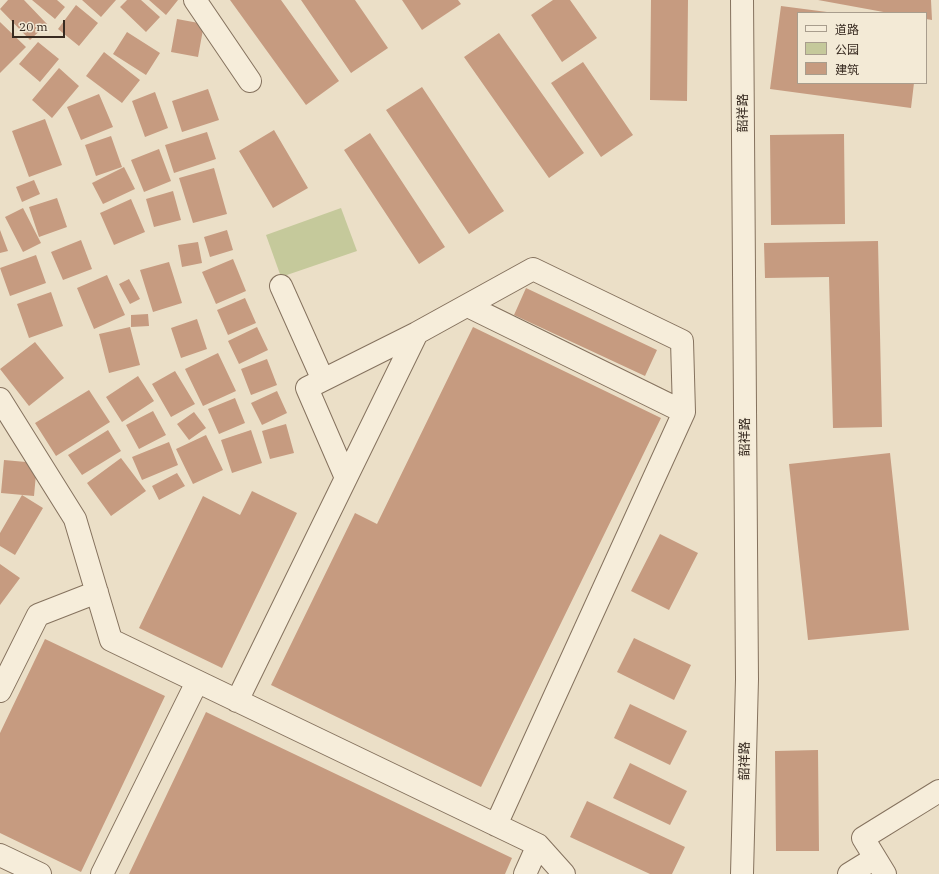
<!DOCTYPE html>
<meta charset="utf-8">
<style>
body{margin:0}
#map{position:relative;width:939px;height:874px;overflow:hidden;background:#ebdfc7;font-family:"IBM Plex Serif","Noto Sans SC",serif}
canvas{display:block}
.legend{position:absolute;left:797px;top:12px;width:130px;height:72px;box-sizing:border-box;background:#f3ead6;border:1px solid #a89d8d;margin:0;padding:5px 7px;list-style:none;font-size:12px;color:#372a20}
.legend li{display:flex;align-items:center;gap:8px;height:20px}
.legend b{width:20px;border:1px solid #a89d8d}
.scale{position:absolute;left:12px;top:20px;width:53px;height:18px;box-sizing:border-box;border:2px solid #372a20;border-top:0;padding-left:5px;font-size:12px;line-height:14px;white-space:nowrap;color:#372a20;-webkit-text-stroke:3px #f3ead6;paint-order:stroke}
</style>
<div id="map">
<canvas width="939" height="874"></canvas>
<ul class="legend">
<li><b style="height:5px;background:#f6edda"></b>道路</li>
<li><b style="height:11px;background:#c5c99b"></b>公园</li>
<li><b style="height:11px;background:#c69b80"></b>建筑</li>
</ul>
<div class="scale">20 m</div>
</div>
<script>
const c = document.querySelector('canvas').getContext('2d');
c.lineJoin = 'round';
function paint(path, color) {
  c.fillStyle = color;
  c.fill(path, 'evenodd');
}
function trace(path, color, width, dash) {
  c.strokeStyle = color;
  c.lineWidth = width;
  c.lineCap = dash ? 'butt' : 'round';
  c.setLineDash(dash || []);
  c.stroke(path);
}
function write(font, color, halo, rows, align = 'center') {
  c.font = font + ' "IBM Plex Serif","Noto Sans SC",serif';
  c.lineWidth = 3;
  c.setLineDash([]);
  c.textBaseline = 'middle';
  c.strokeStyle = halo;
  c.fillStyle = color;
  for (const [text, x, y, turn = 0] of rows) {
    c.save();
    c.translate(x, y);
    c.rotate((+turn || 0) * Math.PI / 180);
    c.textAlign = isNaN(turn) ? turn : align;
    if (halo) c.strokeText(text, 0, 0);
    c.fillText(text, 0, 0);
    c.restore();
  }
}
paint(new Path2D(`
 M341 208 357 251 281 277 266 235Z`), '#c5c99b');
paint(new Path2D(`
 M8 0H24L47 24 30 40 0 9Z
 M32 0H57L65 7 55 19Z
 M82 0H116L101 17Z
 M127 0H141L160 17 146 32 120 7Z
 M149 0H178L166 15Z
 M230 0H281L339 81 306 105Z
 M301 0H355L388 48 351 73Z
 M402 0H458L461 4 422 30Z
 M553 0H570L597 38 562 62 531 15Z
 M651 0H688L687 101 650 100Z
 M818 0H931L932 20 926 19V13H889Z
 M76 5 98 23 79 46 58 29Z
 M781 6 827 12 798 13V83H914L911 108 770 89Z
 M177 19 204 24 198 57 171 52Z
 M0 22 26 47 0 73Z
 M127 32 160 53 146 75 113 54Z
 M499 33 584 153 549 178 464 57Z
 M38 42 59 59 40 82 19 64Z
 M104 52 140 80 122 103 86 76Z
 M583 62 633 135 601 157 551 83Z
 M59 68 79 86 52 118 32 100Z
 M422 87 504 211 469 234 386 110Z
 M208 89 219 120 182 132 172 101Z
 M155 92 168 128 145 137 132 101Z
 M99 94 113 127 81 140 67 107Z
 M45 119 62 165 29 177 12 131Z
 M274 130 308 188 273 208 239 151Z
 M207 132 216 159 174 173 165 145Z
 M370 133 445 247 419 264 344 150Z
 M844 134 845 224 771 225 770 135Z
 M111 136 122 167 96 176 85 145Z
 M159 149 171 181 144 192 131 160Z
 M124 167 135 189 103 204 92 183Z
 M214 168 227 214 193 223 179 178Z
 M34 180 40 194 22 202 16 187Z
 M173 191 181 220 154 227 146 199Z
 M57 198 67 227 39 237 29 207Z
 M131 199 145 232 114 245 100 213Z
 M23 208 41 243 23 252 5 217Z
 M0 230 8 251 0 253Z
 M227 230 233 250 210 257 204 237Z
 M81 240 92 269 63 280 51 252Z
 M878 241 882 427 833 428 829 277 765 278 764 243Z
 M198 242 202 263 182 267 178 245Z
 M36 255 46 283 10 296 0 268Z
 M233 259 246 291 216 304 202 272Z
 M169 262 182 303 153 312 140 270Z
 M107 275 125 315 94 329 77 288Z
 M129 279 140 299 130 304 119 284Z
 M526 288 657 350 645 376 514 315Z
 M51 292 63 326 29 338 17 304Z
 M245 298 256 323 228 335 217 310Z
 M148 314 149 326 131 327V315Z
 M197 319 207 349 181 358 171 328Z
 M130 327 140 365 109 373 99 334Z
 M257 327 268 350 239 364 228 341Z
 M473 327 661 418 481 787 271 685 355 513 377 524Z
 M35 342 64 378 29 406 0 369Z
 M218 353 236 391 203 406 185 369Z
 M267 359 277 385 251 395 241 369Z
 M175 371 195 404 171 417 152 384Z
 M138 376 154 401 122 422 106 397Z
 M89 390 110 422 56 456 35 423Z
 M277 391 287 413 262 425 251 403Z
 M235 398 245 423 219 434 208 409Z
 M153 411 166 435 139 449 126 425Z
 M194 412 206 428 189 440 177 424Z
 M286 424 294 453 270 459 262 431Z
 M108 430 121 451 82 475 68 455Z
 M251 430 262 463 232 473 221 440Z
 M206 435 223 470 193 484 176 449Z
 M169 442 178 465 142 480 132 457Z
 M890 453 909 630 808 640 789 464Z
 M121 458 146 491 111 516 87 483Z
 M4 460 37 463 34 496 1 493Z
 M177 473 185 486 159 500 152 486Z
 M252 491 297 513 222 668 139 628 203 496 240 515Z
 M22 495 43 508 15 555 0 546V533Z
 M660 534 698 553 669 610 631 591Z
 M0 564 20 578 0 605Z
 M634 638 691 665 674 700 617 672Z
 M45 639 165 696 81 872 0 833V733Z
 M630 704 687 731 670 765 614 738Z
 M206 712 512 858 505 874H129Z
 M818 750 819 851H776L775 751Z
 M630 763 687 791 670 825 613 798Z
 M587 801 685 847 672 874H650L570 837Z`), '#c69b80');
const minor = new Path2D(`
 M195 0 250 81
 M742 0 747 679 742 874
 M281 286 323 380
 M468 306 684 412 496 825
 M0 399 75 519 111 640 538 845 564 874
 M346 478 307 388 417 333
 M0 691 38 615 97 592
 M237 701 417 333 533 269 682 341 684 412
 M0 855 40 874
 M102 874 197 682
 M525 874 538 845
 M849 874 875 858
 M885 874 863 838 939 791`);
trace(minor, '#85725e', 24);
trace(minor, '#f6edda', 22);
write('13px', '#372a20', '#f3ead6', [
 ["韶祥路",743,113,-90],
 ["韶祥路",745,437,-90],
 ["韶祥路",745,761,-89]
]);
</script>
